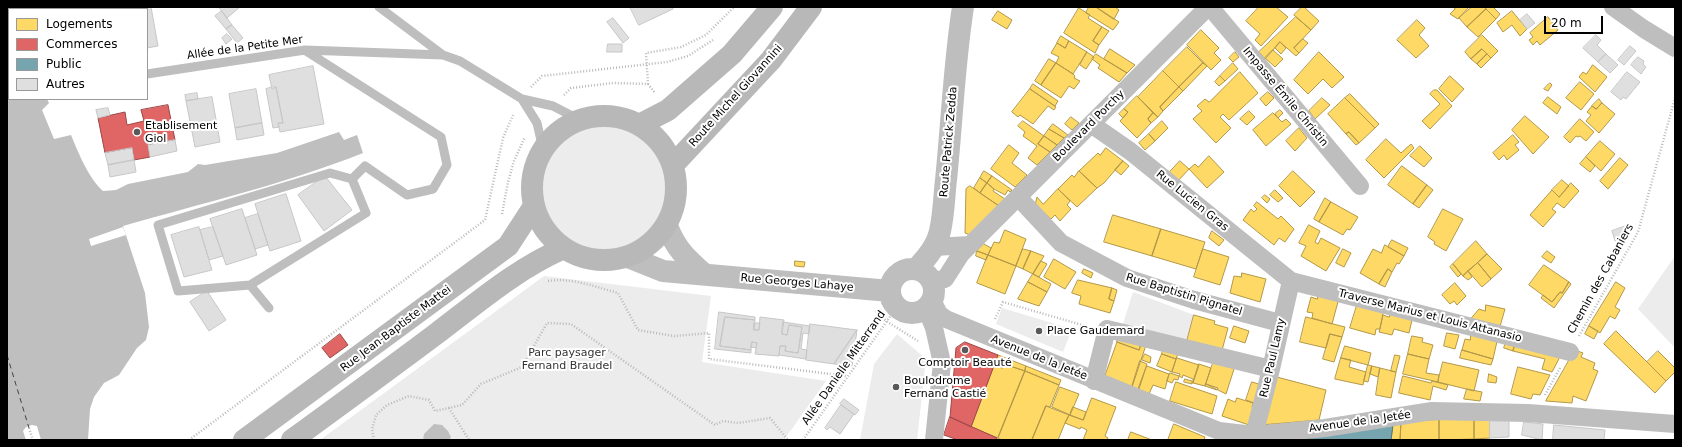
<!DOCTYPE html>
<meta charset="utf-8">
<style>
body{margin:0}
#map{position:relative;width:1682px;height:447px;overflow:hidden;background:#fff;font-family:"DejaVu Sans",sans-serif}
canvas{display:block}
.frame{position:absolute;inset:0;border:8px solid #000;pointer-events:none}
.legend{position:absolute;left:8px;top:8px;width:140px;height:92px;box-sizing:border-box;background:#fff;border:1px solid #999;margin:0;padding:5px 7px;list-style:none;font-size:12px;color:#000}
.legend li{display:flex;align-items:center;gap:8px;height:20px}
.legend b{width:20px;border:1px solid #999}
.scale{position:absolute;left:1544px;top:16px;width:59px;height:18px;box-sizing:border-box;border:2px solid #000;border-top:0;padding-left:5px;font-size:12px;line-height:14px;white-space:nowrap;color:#000;-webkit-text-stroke:3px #fff;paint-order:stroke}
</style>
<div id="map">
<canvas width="1682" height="447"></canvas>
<div class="frame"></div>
<ul class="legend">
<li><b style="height:11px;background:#ffd966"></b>Logements</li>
<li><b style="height:11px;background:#e06666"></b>Commerces</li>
<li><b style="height:11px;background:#76a5af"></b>Public</li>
<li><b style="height:11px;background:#dfdfdf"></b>Autres</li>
</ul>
<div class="scale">20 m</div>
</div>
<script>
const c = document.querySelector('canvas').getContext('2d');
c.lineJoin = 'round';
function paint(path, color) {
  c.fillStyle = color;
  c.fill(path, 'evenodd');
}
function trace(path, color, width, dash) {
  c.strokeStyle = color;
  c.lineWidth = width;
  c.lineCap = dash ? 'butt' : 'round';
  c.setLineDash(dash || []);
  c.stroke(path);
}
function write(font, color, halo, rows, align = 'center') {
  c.font = font + ' "DejaVu Sans",sans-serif';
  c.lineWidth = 4;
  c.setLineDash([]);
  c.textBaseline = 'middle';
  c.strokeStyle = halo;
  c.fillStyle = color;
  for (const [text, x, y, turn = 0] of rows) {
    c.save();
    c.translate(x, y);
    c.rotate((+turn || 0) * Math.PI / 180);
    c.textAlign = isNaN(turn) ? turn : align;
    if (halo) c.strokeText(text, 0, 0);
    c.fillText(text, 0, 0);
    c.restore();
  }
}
paint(new Path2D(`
 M532 188a72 72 0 1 1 144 0a72 72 0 1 1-144 0Z
 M1675 256V348L1638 309Z
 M544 276 711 296 702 362 826 381 784 440H320Z
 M1133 292 1194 315 1186 345 1122 327Z
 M1002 308 1072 329 1063 352 996 324Z
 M897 334 926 359 917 440H860L874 364Z`), '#ececec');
paint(new Path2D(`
 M7 7H84L81 9H9V99H47L49 103 42 110 54 139 71 135C78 152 89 179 103 191L116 190 128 184 188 172 198 164 205 165 277 153 339 132 344 140 357 135 363 153C285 184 203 203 123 226L145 293 149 327 146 340 137 348 119 375 104 383 94 397 90 409 88 440H7Z
 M434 424 442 425 448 431 451 437 449 440H423L424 434Z`), '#bfbfbf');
paint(new Path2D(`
 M123 227 126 235 91 246 89 239Z
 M32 425 37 426 41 440H26L23 431 26 427Z`), '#fff');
const homes = new Path2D(`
 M1089 7H1096L1119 22 1113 30 1086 13Z
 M1096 7H1115L1119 10 1114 19Z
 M1259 7H1276L1288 17 1261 46 1255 40 1260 34 1246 21Z
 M1302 7H1304L1319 21 1311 30 1294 15Z
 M1453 7H1469L1458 19 1450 14 1455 9Z
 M1472 7H1484L1486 9 1467 27 1459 18Z
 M1488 7H1493L1500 14 1496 19 1486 9Z
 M1079 8 1090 15 1088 18 1102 27 1093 41 1099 45 1095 53 1064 33Z
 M1486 9 1496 19 1478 37 1467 27Z
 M998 11 1012 20 1007 29 992 20Z
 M1512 11 1527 29 1520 36 1512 25 1503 32 1497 23Z
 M1296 17 1311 30 1294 48 1299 53 1296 56 1280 42 1265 59 1259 52Z
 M1548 17 1558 30 1540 45 1537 41 1533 45 1529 40 1533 37 1530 33Z
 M1417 20 1425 28 1419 35 1429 46 1416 58 1397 40Z
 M1102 27 1109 31 1099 45 1093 41Z
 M1201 30 1219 48 1214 53 1221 60 1211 70 1187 45Z
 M1482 35 1498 51 1491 58 1482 49 1471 59 1465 52Z
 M1061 36 1069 41 1065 48 1057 43Z
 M1303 39 1308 43 1299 53 1294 48Z
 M1069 41 1087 52 1073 74 1056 63 1059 57 1051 53 1057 43 1065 48Z
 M1280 42 1286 48 1281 54 1275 48Z
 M1187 47 1203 63 1179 87 1163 71Z
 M1110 49 1135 65 1127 73 1104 59Z
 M1482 49 1487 54 1477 64 1471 59Z
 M1273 50 1283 59 1275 67 1265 58Z
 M1087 52 1094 57 1086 69 1080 65Z
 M1235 52 1239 57 1233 62 1229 58Z
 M1319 52 1344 77 1332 88 1323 79 1308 94 1294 80Z
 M1096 54 1104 59 1127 73 1119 82 1098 68 1100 65 1092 59Z
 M1487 54 1491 58 1481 68 1477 64Z
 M1049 59 1056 63 1041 85 1035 81Z
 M1056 63 1073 74 1075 76 1074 78 1080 81 1074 89 1069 86 1061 98 1041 85Z
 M1203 63 1207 66 1183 91 1179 87Z
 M1233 63 1238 69 1225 81 1220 76Z
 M1593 65 1607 77 1595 92 1579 77 1583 72 1586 74Z
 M1163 71 1179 87 1160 107 1163 111 1158 117 1138 97Z
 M1240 72 1258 93 1229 120 1223 114 1220 117 1231 128 1216 143 1193 119 1202 111 1197 106 1205 99 1209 102Z
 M1220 76 1225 81 1219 86 1215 82Z
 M1450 76 1464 89 1452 102 1439 89Z
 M1580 82 1594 94 1581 110 1566 98Z
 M1550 83 1552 85 1548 91 1544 89Z
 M1033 84 1058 101 1055 106 1030 89Z
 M1179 87 1183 91 1163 111 1160 107Z
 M1030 89 1056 107 1054 110 1048 106 1033 124 1020 115 1018 117 1012 112Z
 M1434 90H1437L1452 106 1430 129 1422 121 1440 104 1430 94Z
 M1268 92 1274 98 1266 106 1260 99Z
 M1350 94 1379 124 1375 128 1345 98Z
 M1137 96 1153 113 1148 119 1151 123 1137 138 1120 121 1128 112 1124 109Z
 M1548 97 1561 107 1557 114 1543 103Z
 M1322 98 1330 105 1315 119 1309 111Z
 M1345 98 1375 128 1359 143 1349 132 1346 134 1328 114Z
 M1599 99 1602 103 1596 109 1592 106Z
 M1602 103 1615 114 1599 133 1586 121 1591 115 1587 112 1592 106 1596 109Z
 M1124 109 1128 112 1123 118 1119 114Z
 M1280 110 1283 113 1278 118 1275 114Z
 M1249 111 1255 117 1247 125 1240 119Z
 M1153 113 1158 117 1151 123 1148 119Z
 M1273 113 1282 122 1286 119 1291 124 1266 146 1253 130Z
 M1525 116 1549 137 1533 154 1512 130Z
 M1071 117 1079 123 1072 130 1065 124Z
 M1580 119 1594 132 1586 141 1580 136 1578 137 1576 136 1570 143 1564 137Z
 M1023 121 1044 136 1038 144 1050 152 1037 165 1028 158 1037 146 1023 136 1025 132 1018 126Z
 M1162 121 1168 128 1155 141 1149 134Z
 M1053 124 1068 135 1064 138 1049 129Z
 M1299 128 1307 138 1295 151 1286 141Z
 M1049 129 1064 138 1057 145 1044 136Z
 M1349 132 1359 143 1356 145 1346 134Z
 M1149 134 1155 141 1145 150 1139 143Z
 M1513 135 1519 142 1515 145 1519 150 1507 160 1504 155 1499 160 1493 153Z
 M1044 136 1057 145 1050 152 1038 144Z
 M1386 139 1401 153 1411 144 1414 148 1384 178 1366 160Z
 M1600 141 1615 154 1601 171 1586 157Z
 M1009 145 1019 153 1012 163 1027 175 1015 187 991 169Z
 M1420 146 1432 158 1424 167 1410 156Z
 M1106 148 1123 161 1104 183 1097 188 1079 171 1098 153 1100 155Z
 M1209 156 1224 172 1207 188 1189 169 1195 164 1198 167Z
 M1586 157 1595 166 1590 172 1580 164Z
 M1620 158 1628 165 1608 189 1600 181Z
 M1123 161 1129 166 1121 175 1115 170Z
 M1180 161 1189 169 1177 182 1168 174Z
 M1402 166 1427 185 1413 204 1388 185Z
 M984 171 992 176 987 183 980 178Z
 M1079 171 1097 188 1077 207 1058 189 1072 175 1074 177Z
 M1293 171 1315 192 1300 207 1279 186Z
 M992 176 1012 190 1010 192 1008 190 1005 195 994 189 987 183Z
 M980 178 987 183 980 193 974 188Z
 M1562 180 1569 186 1559 197 1552 190Z
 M987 183 994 189 993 191 1005 199 999 206 980 193Z
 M1571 183 1579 191 1564 208 1557 203 1552 209 1556 212 1543 227 1530 215 1552 190 1559 197Z
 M1427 185 1433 190 1419 208 1413 204Z
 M970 186 999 206 973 236 965 233 966 189Z
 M1058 189 1070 201 1067 205 1071 209 1060 221 1055 215 1051 219 1035 205 1037 197 1043 204Z
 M1275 190 1283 198 1278 202 1270 195Z
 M1265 195 1270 199 1267 203 1262 198Z
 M1325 198 1331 202 1319 222 1314 219Z
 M1257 202 1278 219 1281 216 1294 229 1285 242 1279 238 1274 245 1243 220 1251 209 1254 212 1257 209 1254 206Z
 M1331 202 1358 217 1350 230 1347 229 1343 235 1319 222Z
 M1443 209 1463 219 1446 251 1434 244 1435 242 1428 237Z
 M1113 215 1161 229 1152 256 1104 242Z
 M1309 225 1320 231 1315 242 1318 244 1321 238 1340 248 1326 271 1301 256 1306 246 1299 243Z
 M1161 229 1205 242 1196 269 1152 256Z
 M1005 230 1026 239 1016 266 988 255 994 242 999 243Z
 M1212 231 1224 240 1219 246 1209 238Z
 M1392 240 1408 248 1404 256 1388 247Z
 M1476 241 1487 254 1463 276 1453 264Z
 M984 244 991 248 988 255 977 251Z
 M1385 245 1404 256 1399 264 1397 263 1392 272 1388 269 1379 284 1360 273 1373 249 1381 253Z
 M1023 249 1031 251 1023 269 1016 266Z
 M1203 249 1229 257 1220 285 1194 277Z
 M1343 249 1351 253 1344 267 1336 263Z
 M977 251 988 255 986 260 976 256Z
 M1031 251 1044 256 1033 274 1023 269Z
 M1547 251 1555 257 1551 263 1542 257Z
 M1487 254 1502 269 1491 279 1478 263Z
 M988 255 1016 266 1005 294 977 283Z
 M1054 259 1076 272 1065 289 1044 277Z
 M795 261 805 262 804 267 795 266Z
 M1041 261 1047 264 1039 277 1033 274Z
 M1478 263 1491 279 1482 287 1468 271Z
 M1453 264 1461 274 1458 277 1450 267Z
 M1544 265 1569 282 1562 293 1560 292 1552 302 1529 285Z
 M1084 269 1093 273 1091 278 1082 273Z
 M1388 269 1392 272 1385 287 1379 284Z
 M1468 271 1472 277 1468 280 1463 276Z
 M1242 273 1266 279 1260 302 1230 293 1234 276 1241 277Z
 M1033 274 1051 284 1047 292 1028 282Z
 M1078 280 1112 288 1109 299 1114 301 1110 313 1079 304 1081 296 1072 293Z
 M1028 282 1047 292 1039 306 1018 299Z
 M1569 282 1571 284 1554 308 1541 298 1543 295 1552 302 1560 292 1562 293Z
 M1616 282 1625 288 1615 307 1620 310 1615 319 1610 316 1600 333 1589 326Z
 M1455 283 1466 296 1457 305 1454 301 1450 304 1442 295Z
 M1112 288 1117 290 1114 301 1109 299Z
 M1319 292 1339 298 1332 324 1312 318 1313 313 1307 312 1311 297 1317 299Z
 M1358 302 1384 308 1380 329H1376L1375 335 1350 328Z
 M1486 305 1505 309 1499 330 1467 323 1479 309 1485 311Z
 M1391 310 1413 316 1409 333 1394 329 1392 335 1379 332 1383 315 1389 317Z
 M1194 315 1215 321 1214 324 1228 328 1221 354 1186 345Z
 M1306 317 1345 327 1342 337 1330 334 1326 348 1300 342Z
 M1234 326 1249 331 1245 343 1230 338Z
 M1589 326 1598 331 1594 339 1585 334Z
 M1616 331 1666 381 1655 393 1604 344Z
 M1447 333 1459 335 1455 349 1444 346Z
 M1119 334 1142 340 1139 350 1117 342Z
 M1330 334 1342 337 1334 362 1323 359Z
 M1471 335 1498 337 1493 359 1462 350 1465 339 1470 340Z
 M1412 336 1423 338 1422 342 1433 345 1429 359 1408 354Z
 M1507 339 1516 342 1513 351 1504 348Z
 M1142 340 1147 342 1131 390 1104 378 1117 342 1139 350Z
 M1516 342 1562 353 1552 372 1542 369 1545 359 1513 351Z
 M1164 346 1179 351 1176 359 1162 354Z
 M1345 346 1371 353 1368 365 1341 358Z
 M1462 350 1493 359 1491 365 1460 358Z
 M1575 350 1583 353 1581 357 1595 363 1593 369 1598 371 1586 401 1573 396 1572 403 1546 401Z
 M1658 351 1675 368V372L1666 381 1647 362Z
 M1145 354 1151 357 1150 363 1142 360Z
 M1162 354 1176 359 1172 372 1157 366Z
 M1408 354 1429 359 1426 373 1439 375 1438 382 1403 374Z
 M998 355 1026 366 1025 371 1004 364 1002 368 994 365Z
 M1395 355 1400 356 1396 372 1391 371Z
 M1177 358 1199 365 1193 383V379L1183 375 1182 378 1179 376 1180 374 1172 372Z
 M1341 358 1351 360 1349 367 1366 372 1363 385 1335 379Z
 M1214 360 1235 366 1226 394 1206 384Z
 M1140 361 1147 364 1138 392 1131 390Z
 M1443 362 1479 370 1474 391 1438 382Z
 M1004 364 1025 371 998 438 971 427 994 365 1002 368Z
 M1199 364 1211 368 1205 386 1193 383Z
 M1368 365 1372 366 1368 382 1364 381Z
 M1026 366 1061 380 1059 385 1025 371Z
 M1147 366 1169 374 1165 389 1153 385 1149 394 1138 390Z
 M1372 366 1380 368 1378 377 1370 374Z
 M1518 367 1550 375 1540 395 1533 394 1531 399 1511 394Z
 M1380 368 1396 372 1391 398 1376 395Z
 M1025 371 1059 385 1050 407 1046 406 1032 440H1002L998 438Z
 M1170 373 1179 376 1178 380 1174 379 1172 383 1167 381Z
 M1489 374 1497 377 1496 383 1488 382Z
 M1273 376 1326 390 1319 420 1261 425Z
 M1403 376 1431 383 1432 381 1448 385 1446 390 1433 386 1430 400 1399 393Z
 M1185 379 1192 381V384L1184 382Z
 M1176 382 1217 396 1212 414 1170 401Z
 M1252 382 1262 385 1257 404 1246 400Z
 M1206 384 1218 388 1217 390 1205 386Z
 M1060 387 1079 394 1070 415 1052 407Z
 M1467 389 1482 392 1480 401 1464 399Z
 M1092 398 1116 407 1105 436 1108 438 1107 440H1083L1087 430 1081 427 1080 429 1065 423 1069 415 1083 420Z
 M1237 398 1253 403 1252 407 1254 409 1249 425 1222 416 1228 399 1235 402Z
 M1046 406 1069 415 1065 423 1058 440H1032Z
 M1073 407 1086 412 1083 420 1070 415Z
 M1490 418V438L1474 439V419Z
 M1474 419V439L1439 440V420Z
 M1439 420V440H1400L1401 422Z
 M1401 422 1400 440H1391L1393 423Z
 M1174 424 1205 437 1204 440H1168Z
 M1131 432 1152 440H1128Z`);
paint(homes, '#ffd966');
trace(homes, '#b29847', 1);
const shops = new Path2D(`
 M168 105 175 140 148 145 150 157 134 160 132 148 105 153 98 118 125 112 127 125 144 121 141 110Z
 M340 334 348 345 330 358 322 348Z
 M965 342 998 355 971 427 950 417 956 348Z
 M950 417 997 438 996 440H958L944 435Z`);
paint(shops, '#e06666');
trace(shops, '#9d4747', 1);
const public = new Path2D(`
 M1393 425 1391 440H1293Z`);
paint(public, '#76a5af');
trace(public, '#53747a', 1);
trace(new Path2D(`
 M7 355 29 428`), '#444', 1, [5, 4]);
const building = new Path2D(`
 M123 7H151L158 46 147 48V9H124Z
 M219 7H240L227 18Z
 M630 7H672L673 9 639 25Z
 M222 11 232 25 226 29 215 16Z
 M1527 14 1535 23 1527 29 1520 20Z
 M613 18 629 38 623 43 607 22Z
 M232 25 243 38 237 43 226 29Z
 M227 34 232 39 226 44 222 38Z
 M1596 35 1601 40 1597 45 1606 54 1598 62 1583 48Z
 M608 44H622V52H607Z
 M1630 46 1636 51 1624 65 1618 60Z
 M1606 54 1618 65 1610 73 1598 62Z
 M1638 57 1644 61 1643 64 1646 67 1641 74 1631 65Z
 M313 66 324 124 280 132 278 123H283L276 87 272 89 269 75Z
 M1627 72 1640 82 1626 99 1623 97 1621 100 1611 92Z
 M272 87H276L283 123H278L279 127 273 128 266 89Z
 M256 89 262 123 235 128 229 94Z
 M197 93 198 99 186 101 185 95Z
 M212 97 220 142 195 147 186 101Z
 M108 108 110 115 98 118 96 110Z
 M262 123 264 135 237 140 235 128Z
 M175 140 177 151 150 157 148 145Z
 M132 148 134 160 108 165 105 153Z
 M134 160 136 172 110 177 108 165Z
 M325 176 352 210 324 231 298 195Z
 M286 194 301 241 270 251 255 204Z
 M242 209 257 255 226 265 210 219Z
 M258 214 268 245 255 249 245 218Z
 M1626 226 1629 236 1615 241 1612 231Z
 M199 227 212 270 184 277 171 235Z
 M213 227 223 256 209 260 200 230Z
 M207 291 226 320 209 331 190 302Z
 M719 312 755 317V320L725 317 720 346 751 350V353L715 349Z
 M725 317 755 320 754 330H759L760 317 784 320 782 334 787 335 789 325 802 327 798 353 785 351 786 346H780L779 356 755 354 757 343 752 342 751 350 720 346Z
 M783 322 810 326 809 334 803 333 801 349 807 350 806 359 779 355 780 346H786L785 351 798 353 802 327 789 325 787 335 782 334Z
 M754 323H760L759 330H754Z
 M810 324 857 330 834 364 806 360Z
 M857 330 852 366 834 364Z
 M752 342 757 343 756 348 751 347Z
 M844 399 859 410 855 415 840 404Z
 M841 405 854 414 840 434 830 427 827 430 825 428Z
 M1490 418H1509V437L1490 438Z
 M1524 422 1543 424 1542 440 1522 435Z
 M1554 425 1605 430 1604 440H1553Z`);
paint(building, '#dfdfdf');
trace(building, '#c7c7c7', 1);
trace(new Path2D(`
 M648 84 655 93
 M531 87 542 76 667 62 688 56 713 40
 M564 95 571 88 613 83 648 84 646 53 681 47 706 35 734 7
 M502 214 508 182 514 161 525 137
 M548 281C570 277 596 287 618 293L638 330 674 336 709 333V359L847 376
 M876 311 886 321 918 341
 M995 319 1003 302 1089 327
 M1579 336 1638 232 1675 98
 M1545 395 1560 368
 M449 408 469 440
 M29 428 33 440
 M189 440 485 220 503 138 514 113
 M374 440 372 429 376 415 387 405 409 396 429 400 435 411 462 405 481 384 522 367 547 323 571 324 715 425 723 421 738 423 770 418 788 440
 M803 440 894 311`), '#b9b9b9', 2.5, [1, 2]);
trace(new Path2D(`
 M379 7 443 55
 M306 51 441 137 447 165 433 189 407 195 365 166 352 179
 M147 74 305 50 443 55 460 61 522 99 553 106 580 120
 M522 99 537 123 543 149
 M330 173 352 179 366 213 250 285 178 291 158 225Z
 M250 285 269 308`), '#bebebe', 9);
trace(new Path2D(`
 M1210 7 1360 186
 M1613 7 1644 29 1675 48
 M1091 124 1130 151 1291 281 1570 352
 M1018 197 1061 243 1127 278 1194 300 1280 323
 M934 247 970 245
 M932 281 945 279 961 254 1208 7
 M932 300 939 314 946 319 1219 431 1254 435 1325 428 1432 411 1528 413 1675 424
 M926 308 934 328 942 363 934 440
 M1094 381 1107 329 1271 369
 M1254 435 1271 369 1291 281`), '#bebebe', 18);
trace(new Path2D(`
 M667 226C676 249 686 258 704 274
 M628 257 663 271 890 291
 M916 269C927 258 937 246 940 231 944 214 944 196 946 180 952 122 954 64 963 7
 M890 291a22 22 0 1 1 44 0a22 22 0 1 1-44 0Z`), '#bebebe', 22);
trace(new Path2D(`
 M532 188a72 72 0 1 1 144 0a72 72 0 1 1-144 0Z
 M641 124 668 110 732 54 772 7
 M674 164 771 60 811 7
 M244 440 508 246 534 206
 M292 440C340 405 388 370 436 334 477 303 516 269 564 248`), '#b8b8b8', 22);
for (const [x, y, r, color] of [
 [137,132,4,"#595959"],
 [1039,331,4,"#595959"],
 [965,350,4,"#595959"],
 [896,387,4,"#595959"]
]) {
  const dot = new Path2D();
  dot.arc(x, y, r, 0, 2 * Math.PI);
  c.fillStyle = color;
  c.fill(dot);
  trace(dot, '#fff', 1.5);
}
write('11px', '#000', '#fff', [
 ["Allée de la Petite Mer",245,48,-8],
 ["Route Michel Giovannini",736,96,-48],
 ["Impasse Émile Christin",1285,97,50],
 ["Boulevard Porchy",1089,126,-45],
 ["Route Patrick Zedda",949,142,-85],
 ["Rue Lucien Gras",1192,201,39],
 ["Chemin des Cabaniers",1601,279,-61],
 ["Rue Georges Lahaye",797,283,5],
 ["Rue Baptistin Pignatel",1184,295,17],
 ["Traverse Marius et Louis Attanasio",1430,316,14],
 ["Rue Jean-Baptiste Mattei",396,329,-37],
 ["Avenue de la Jetée",1039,358,22],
 ["Rue Paul Lamy",1273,358,-77],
 ["Allée Danielle Mitterrand",844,368,-55],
 ["Avenue de la Jetée",1360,422,-8]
]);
write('11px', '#000', '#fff', [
 ["Etablisement",145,126],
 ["Giol",145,139],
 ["Place Gaudemard",1047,331],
 ["Comptoir Beauté",965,363,"center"],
 ["Boulodrome",904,381],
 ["Fernand Castié",904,394]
], 'left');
write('11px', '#333', '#fff', [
 ["Parc paysager",567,353],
 ["Fernand Braudel",567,366]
]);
</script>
